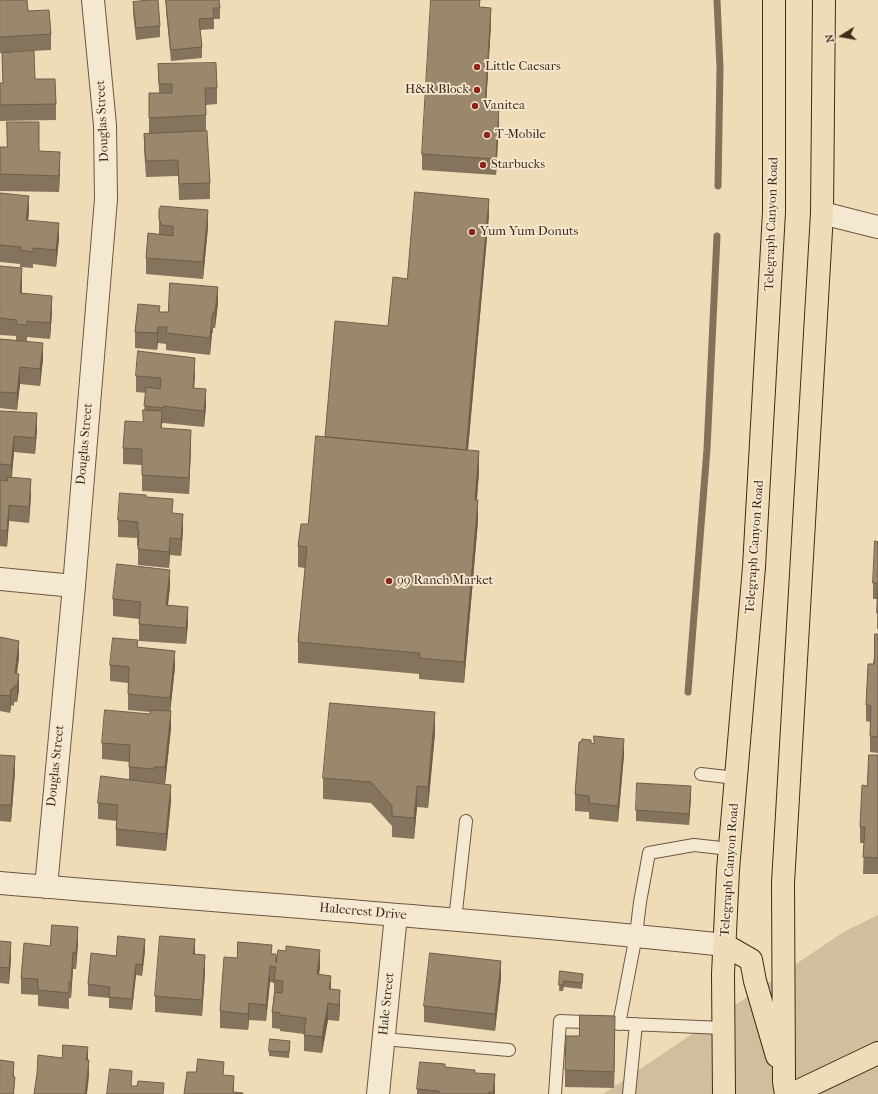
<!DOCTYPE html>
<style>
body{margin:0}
#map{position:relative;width:878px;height:1094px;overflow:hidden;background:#efdcb6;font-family:"IM FELL French Canon",serif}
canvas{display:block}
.north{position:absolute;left:822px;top:16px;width:40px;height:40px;-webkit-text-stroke:3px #f5e8d0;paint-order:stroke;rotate:259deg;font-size:11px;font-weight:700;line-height:16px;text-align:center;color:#412a1c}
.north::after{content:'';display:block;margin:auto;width:14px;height:18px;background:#412a1c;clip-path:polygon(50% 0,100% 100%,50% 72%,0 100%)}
</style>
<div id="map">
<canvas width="878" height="1094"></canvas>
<div class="north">N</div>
</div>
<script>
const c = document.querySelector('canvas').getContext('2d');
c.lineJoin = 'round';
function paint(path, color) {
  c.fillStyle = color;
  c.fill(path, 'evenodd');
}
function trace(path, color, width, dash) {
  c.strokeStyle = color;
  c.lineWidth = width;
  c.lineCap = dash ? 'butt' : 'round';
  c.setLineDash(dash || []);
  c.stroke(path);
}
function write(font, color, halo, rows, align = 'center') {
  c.font = font + ' "IM FELL French Canon",serif';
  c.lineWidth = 3.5;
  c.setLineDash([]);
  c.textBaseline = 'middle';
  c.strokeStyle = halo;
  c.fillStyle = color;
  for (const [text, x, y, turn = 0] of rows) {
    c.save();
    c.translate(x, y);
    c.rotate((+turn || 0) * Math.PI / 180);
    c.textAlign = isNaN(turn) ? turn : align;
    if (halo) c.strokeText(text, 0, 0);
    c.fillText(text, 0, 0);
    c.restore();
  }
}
paint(new Path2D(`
 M878 915V1094H603L845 931Z`), '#d1be9c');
trace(new Path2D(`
 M717 0 720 68 718 186
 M688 692 707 449 717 236`), '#867059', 7);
const service = new Path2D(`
 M701 774 736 778
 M455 920 466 821
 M619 1024 636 935 640 902 649 853 694 845 730 849
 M383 1039 509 1050
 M555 1094 560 1021 723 1028
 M629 1094 636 1024`);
const minor = new Path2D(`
 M822 213 878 227
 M0 579 74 586`);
const tertiary = new Path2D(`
 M0 883C242 903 484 920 725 945
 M46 887 74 586 106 199 105 125 93 0
 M378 1094 396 915`);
const primary = new Path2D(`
 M725 945 751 960 755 981 777 1056
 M724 1094 723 974 728 870 754 567 774 212V0
 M786 1094 784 1082 783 883 822 213 824 0`);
const motorway = new Path2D(`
 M792 1094 878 1053`);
trace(service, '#6c5642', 14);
trace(minor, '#6c5642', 24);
trace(tertiary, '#6c5642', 24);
trace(primary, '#412a1c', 24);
trace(motorway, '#412a1c', 24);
trace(service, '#f5e8d0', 12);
trace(minor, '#f5e8d0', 22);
trace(tertiary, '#f5e8d0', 22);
trace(primary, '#efdcb6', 22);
trace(motorway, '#efdcb6', 22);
paint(new Path2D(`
 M0 0 28 11 51 34V50L12 52 56 104V120L0 121V83H3L2 53H0Z
 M166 0 220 8V19H214V29L200 30 202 47V58L171 61 166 10Z
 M133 2 160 26V37L136 40 133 13Z
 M480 7 491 24 486 105 499 122 496 175 422 170V154Z
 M158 64 217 88V104L206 105V131L210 183V199L179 200 178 176 146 177 144 150V134H149V93H159Z
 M0 147 39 151 60 168 59 192 0 191Z
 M0 193 29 212 28 220 59 239 56 267 33 264V268L20 267V264L0 262Z
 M489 215 468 450 479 472 477 500 478 521 464 683 419 679V674L298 663V642L305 568 298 567V546L308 524 325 437 388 326 407 279Z
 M159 220 208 227 203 279 146 274V258L159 234Z
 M0 266 22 284V293L52 312 50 339 27 337V341L43 359 40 386 20 384 17 410 0 408V339L16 340V336L0 335Z
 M218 303 215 328H213V333H212L210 355 166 350V344L158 343 157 350 135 348V332L160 312H168Z
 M195 374 194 388 206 406 204 427 163 423 162 424V428L191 446 189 494 142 491V465L123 464V448L143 422 146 393 136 392V376Z
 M0 411 37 430 35 454 14 452 12 477 31 495 29 523 9 521 7 547 0 546Z
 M146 497 173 513 183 530 181 556 170 555 169 568 138 565V546H137V538L118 537V520Z
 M878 542V629H877V599H873V583Z
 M170 586 168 605 188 623 186 644 139 641V619L113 616V599Z
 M878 634V753L870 752V722L866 721V705Z
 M0 637 19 657 17 674 19 690 17 702H14V706L11 705 10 713 0 711Z
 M138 647 175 667 170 711 171 728 165 784 154 783 171 801 166 851 116 846V829L117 821 98 819V803L129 780V762L102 759V743L150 714V712L128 710V683L110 681V665Z
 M435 733 428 808 417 807 414 839 392 837V826L371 803 323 799V778Z
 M591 743 624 755 618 822 589 819V812L575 811V794Z
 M0 755 15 772 11 822 0 821Z
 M878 755V874H863L864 843H860V827L867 786Z
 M691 797 689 825 636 821V810Z
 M0 941 11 959 9 984 0 983Z
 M78 943 76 969H73L71 998H69V1009L38 1006V995L21 994V978L50 946Z
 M145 950 142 976 136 975 132 1010 109 1008V998L88 996V984L116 956Z
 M272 954 276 963 320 967 319 974 331 989 340 1006 339 1021 328 1020 322 1053 304 1051V1034L280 1031V1029L272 1028V1012L274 992V983L270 982 266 1021 249 1020 248 1030 220 1028V1011L237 958Z
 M195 955 205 972 202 1016 155 1012V996Z
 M560 971 583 979 582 989 564 987 563 991H559Z
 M501 978 495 1031 424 1022V1006Z
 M615 1032 614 1088 565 1087V1070L579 1036Z
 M290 1046 289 1058 269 1056V1051Z
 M445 1067 475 1073 495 1090V1094H417V1089Z`), '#85745d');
paint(new Path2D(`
 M491 8V24L485 121V105Z
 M499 106V122L496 175V159Z
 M60 152V168L59 192V176Z
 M29 196V212L26 236V220Z
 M489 199V215L466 471V455Z
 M208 210V227L203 279V262Z
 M59 223V239L56 267V250Z
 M22 268V284L20 310V293Z
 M218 287V303L215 328V312Z
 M52 296V312L50 339V323Z
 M212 317V333L210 355V338Z
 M158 327V343L157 350V333Z
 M43 343V359L40 386V369Z
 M195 358V374L193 404V388Z
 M20 367V384L17 410V393Z
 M206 389V406L204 427V411Z
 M37 413V430L35 454V438Z
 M191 430V446L189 494V478Z
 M14 436V452L11 481V465Z
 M479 451V472L475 521V500Z
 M31 479V495L29 523V507Z
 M478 500V521L464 683V662Z
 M9 505V521L7 547V531Z
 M183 514V530L181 556V539Z
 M170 538V555L169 568V552Z
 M170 570V586L166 621V605Z
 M188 607V623L186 644V628Z
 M19 641V657L15 686V673Z
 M175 651V667L170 714V698Z
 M19 674V690L17 702V686Z
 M11 689V705L10 713V696Z
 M171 711V728L165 784V767Z
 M435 712V733L428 808V787Z
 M624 739V755L618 822V806Z
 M15 756V772L11 822V805Z
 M171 785V801L166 851V834Z
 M417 786V807L414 839V818Z
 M691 786V797L689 825V814Z
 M78 927V943L76 969V953Z
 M145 939V950L142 976V965Z
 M195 939V955L193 954Z
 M11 942V959L9 984V968Z
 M320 950V967L317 990V974Z
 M73 952V969L71 998V982Z
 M205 955V972L202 1016V1000Z
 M501 961V978L495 1031V1014Z
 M136 964V975L132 1010V999Z
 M270 966V982L266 1021V1005Z
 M331 976V992L329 1005V989Z
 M340 990V1006L339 1021V1005Z
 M249 1003V1020L248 1030V1014Z
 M328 1003V1020L322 1053V1037Z
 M615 1016V1032L614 1088V1072Z
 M88 1047V1064L86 1060Z
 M89 1060V1076L87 1094H85Z
 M14 1062V1078L13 1077Z
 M495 1074V1094H493Z
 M234 1076V1092L233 1094Z
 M15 1077 14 1094H13Z`), '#6c5e4c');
const building = new Path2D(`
 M0 0H27L28 11 49 10 51 34 0 37Z
 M150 0H158L160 26 136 28 133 2Z
 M166 0H219L220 8H213L214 18 199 19 202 47 171 50Z
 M431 0H480L479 7 491 8 485 105 499 106 496 159 422 154Z
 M34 51 35 79H55L56 104 0 105V83H3L2 53Z
 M216 63 217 88H205L206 115 149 118V93H172V84H159L158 64Z
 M7 122H39V151L60 152 59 176 0 174V147H7Z
 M207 131 210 183 179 184 178 160 146 161 144 134Z
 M415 192 489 199 466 450 325 437 335 321 388 326 393 277 407 279Z
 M0 193 29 196 26 220 59 223 56 250 33 248V252L20 250 21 247 0 245Z
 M161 206 208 210 203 262 146 258 148 233 173 236V226L160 225 161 222 159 220V210Z
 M0 266 22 268 20 293 52 296 50 323 27 321V325L16 324 17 320 0 318Z
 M170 283 218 287 215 312H213V317H212L210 338 166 333 167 327H158L157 333 135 332 138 304 160 306 159 312H168Z
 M0 339 43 343 40 369 20 367 17 393 0 392Z
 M138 351 195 358 193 388 206 389 204 411 163 406V408L144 406 146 387 160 389 161 378 136 376Z
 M143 410 162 411 161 428 191 430 189 478 142 475V449L123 448 125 421 143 422Z
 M0 411 37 413 35 438 14 436 11 465 0 464Z
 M316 436 479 451 475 500H478L464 662 419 658 420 653 298 642 307 547 298 546 301 524H308Z
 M8 477 31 479 29 507 9 505 7 531 0 530V480L7 481Z
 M120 493 146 495V497L173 499 172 513 183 514 181 539 170 538 169 552 138 549 139 530H137L138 522 118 520Z
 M875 541 878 542V583H873Z
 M117 564 170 570 166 605 188 607 186 628 139 624 141 602 113 599Z
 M878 585V613H877Z
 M875 634H878V737L870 736 871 706 866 705 868 664H874Z
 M0 637 19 641 15 673 19 674 17 686H14V689H11L10 696 0 695Z
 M113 638 138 640 137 647 175 651 170 698 128 694 129 667 110 665Z
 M330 703 435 712 428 787 417 786 414 818 392 816V806L371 782 323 778Z
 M105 710 150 714V710L171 711 165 767H154V769L129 767 130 745 102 743Z
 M594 736 624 739 618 806 589 803V796L575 794 579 742H581L582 739 591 740V743L594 744Z
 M0 755 15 756 11 805H0Z
 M869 755H878V858L863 857 865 827H860L862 785 867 786Z
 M101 776 171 785 166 834 116 829 118 805 98 803Z
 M637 783 691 786 689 814 636 810Z
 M52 925 78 927 76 953 73 952 71 982H69V993L38 990V979L21 978 24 943 50 946Z
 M118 936 145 939 142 965 136 964 132 999 109 997 110 987 88 984 91 953 116 956Z
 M160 936 195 939 193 954 205 955 202 1000 155 996Z
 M0 941 11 942 9 968 0 967Z
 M238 942 272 945 271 954H276V963L278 950 286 951V946L320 950 317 974 331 976 329 989 340 990 339 1005 328 1003 322 1037 304 1035 306 1018 280 1015V1013L272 1012 275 992 282 993 283 981 274 980 276 967 270 966 266 1005 249 1003 248 1014 220 1011 224 957 237 958Z
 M430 953 501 961 495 1014 424 1006Z
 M560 971 583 974 582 983 564 981 563 985H559Z
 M580 1015 615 1016 614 1072 565 1070 566 1036H579Z
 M270 1039 290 1041 289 1052 269 1051Z
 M63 1045 88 1047 86 1060H89L85 1094H34L37 1074 38 1055 62 1058Z
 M198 1059 224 1062 223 1075 234 1076 233 1092 243 1093V1094H184L187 1072H196Z
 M0 1060 14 1062 13 1077H15L13 1094H0Z
 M420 1062 445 1064V1067L475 1070V1073L495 1074 493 1093 489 1092V1094H439V1091L417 1089Z
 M110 1069 132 1071 131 1086H137L138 1081 164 1083 163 1094H107Z`);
paint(building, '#9b876c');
trace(building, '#6c5e4c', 1);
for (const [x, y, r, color] of [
 [477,67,4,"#8f2418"],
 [477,90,4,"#8f2418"],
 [475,106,4,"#8f2418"],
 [487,135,4,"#8f2418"],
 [483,165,4,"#8f2418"],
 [472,232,4,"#8f2418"],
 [389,581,4,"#8f2418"]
]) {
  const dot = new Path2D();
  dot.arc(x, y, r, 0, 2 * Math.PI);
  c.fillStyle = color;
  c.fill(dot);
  trace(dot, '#f5e8d0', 1.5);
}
write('13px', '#412a1c', '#f5e8d0', [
 ["Little Caesars",485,67],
 ["H&R Block",469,90,"right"],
 ["Vanitea",483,106],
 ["T-Mobile",495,135],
 ["Starbucks",491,165],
 ["Yum Yum Donuts",480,232],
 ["99 Ranch Market",397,581]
], 'left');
write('13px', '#412a1c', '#f5e8d0', [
 ["Douglas Street",103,121,-93],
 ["Telegraph Canyon Road",772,224,-88],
 ["Douglas Street",85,444,-85],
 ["Telegraph Canyon Road",755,547,-86],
 ["Douglas Street",56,766,-84],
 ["Telegraph Canyon Road",730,870,-86],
 ["Halecrest Drive",363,912,5],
 ["Hale Street",387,1004,-84]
]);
</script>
